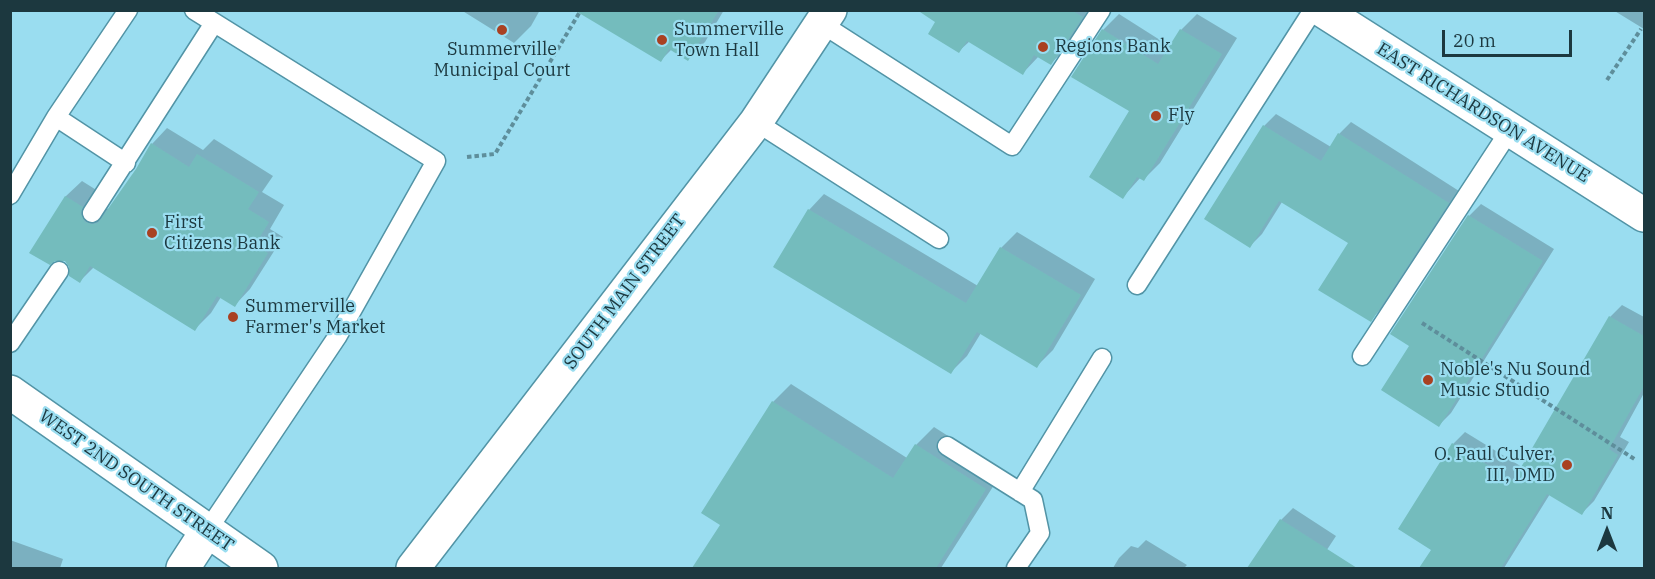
<!DOCTYPE html>
<style>
body{margin:0}
#map{position:relative;width:1655px;height:579px;overflow:hidden;background:#9addf0;font-family:"IBM Plex Serif",serif}
canvas{display:block}
.frame{position:absolute;inset:0;border:12px solid #1c383f;pointer-events:none}
.north{position:absolute;left:1577px;top:501px;width:60px;height:60px;-webkit-text-stroke:4px #9addf0;paint-order:stroke;rotate:0deg;font-size:16px;font-weight:700;line-height:24px;text-align:center;color:#1c383f}
.north::after{content:'';display:block;margin:auto;width:21px;height:27px;background:#1c383f;clip-path:polygon(50% 0,100% 100%,50% 72%,0 100%)}
.scale{position:absolute;left:1442px;top:30px;width:130px;height:27px;box-sizing:border-box;border:3px solid #1c383f;border-top:0;padding-left:8px;font-size:18px;line-height:21px;white-space:nowrap;color:#1c383f;-webkit-text-stroke:4px #9addf0;paint-order:stroke}
</style>
<div id="map">
<canvas width="1655" height="579"></canvas>
<div class="frame"></div>
<div class="north">N</div>
<div class="scale">20 m</div>
</div>
<script>
const c = document.querySelector('canvas').getContext('2d');
c.lineJoin = 'round';
function paint(path, color) {
  c.fillStyle = color;
  c.fill(path, 'evenodd');
}
function trace(path, color, width, dash) {
  c.strokeStyle = color;
  c.lineWidth = width;
  c.lineCap = dash ? 'butt' : 'round';
  c.setLineDash(dash || []);
  c.stroke(path);
}
function write(font, color, halo, rows, align = 'center') {
  c.font = font + ' "IBM Plex Serif",serif';
  c.lineWidth = 4.5;
  c.setLineDash([]);
  c.textBaseline = 'middle';
  c.strokeStyle = halo;
  c.fillStyle = color;
  for (const [text, x, y, turn = 0] of rows) {
    c.save();
    c.translate(x, y);
    c.rotate((+turn || 0) * Math.PI / 180);
    c.textAlign = isNaN(turn) ? turn : align;
    if (halo) c.strokeText(text, 0, 0);
    c.fillText(text, 0, 0);
    c.restore();
  }
}
paint(new Path2D(`
 M461 10H540L531 26 514 43Z
 M613 10H724L705 42 688 59 672 49 661 60Z
 M926 10H1091L1067 48 1051 63 1039 56 1023 73 970 41 959 51 939 18Z
 M1613 10H1644V29Z
 M1119 14 1171 47 1181 30 1197 14 1237 38 1160 163 1144 179 1141 177 1123 197 1131 111 1103 30Z
 M1276 114 1331 147 1339 134 1351 122 1459 191 1382 308 1370 320 1350 242 1282 202 1262 234 1250 246 1264 126Z
 M167 128 203 150 214 139 273 176 262 192 284 205 270 229 283 237 250 289 235 305 221 297 211 313 195 329 94 267 80 281 66 260 31 252 66 196 82 181 98 191 101 207 109 209 137 169 152 144Z
 M824 194 978 286 1001 248 1017 232 1095 279 1053 350 1037 366 981 333 967 356 951 372 809 210Z
 M1481 204 1554 249 1451 413 1439 425 1411 346 1469 216Z
 M1622 305 1644 317V393L1620 437 1629 442 1594 501 1582 513 1550 494 1504 568H1421L1433 549 1453 444 1465 432 1522 467 1610 317Z
 M791 384 907 458 916 445 934 427 1003 471 941 568H694L722 524 773 402Z
 M1293 508 1336 536 1315 568H1271L1255 558 1281 520Z
 M10 540 63 559 60 568H10Z
 M1146 540 1187 565 1184 568H1113L1119 558 1131 546 1138 548Z`), '#0003');
paint(new Path2D(`
 M574 10H719L688 61 669 49 661 62Z
 M917 10H1071L1083 17 1051 65 1034 55 1023 75 967 41 959 53 928 34 935 22Z
 M1102 29 1158 64 1180 29 1222 54 1144 181 1137 177 1123 199 1089 177 1129 111 1071 77Z
 M1263 125 1321 161 1338 133 1449 203 1371 322 1318 290 1348 243 1279 201 1250 248 1204 219Z
 M151 143 189 167 197 154 259 192 248 209 269 222 255 245 268 253 235 307 217 296 195 331 90 266 80 283 69 276V267L65 261H55L50 265 29 253 65 196 83 207 81 213 85 222 92 224 98 223 136 169Z
 M808 209 966 303 1000 247 1081 295 1037 368 977 332 951 374 773 267Z
 M1468 215 1543 261 1439 427 1381 390 1409 346 1390 334Z
 M1609 316 1644 336V386L1609 449 1618 455 1582 515 1547 494 1501 568H1419L1431 550 1398 529 1452 443 1513 481Z
 M772 401 893 478 915 444 986 489 936 568H692L720 525 701 513Z
 M1280 519 1357 568H1247Z`), '#74bcbd');
const lane = new Path2D(`
 M194 10 436 161 337 337 207 531
 M822 24 1012 146 1101 10
 M56 117 126 163
 M756 122 939 239
 M10 195 56 117 128 10
 M92 213 214 23
 M1137 285 1313 10
 M10 343 59 271
 M1362 356 1510 130
 M947 446 1033 500 1040 533 1016 568
 M1020 492 1102 358`);
const street = new Path2D(`
 M1322 10 1644 215
 M10 392 261 568
 M183 568 207 531`);
const primary = new Path2D(`
 M413 568 756 122 830 10`);
trace(lane, '#5294a6', 21);
trace(street, '#5294a6', 36);
trace(primary, '#5294a6', 36);
trace(new Path2D(`
 M1607 80 1641 29
 M467 157 495 154 581 10
 M1422 323 1636 460`), '#5e8e9b', 4, [4.5, 3]);
trace(lane, '#fff', 18);
trace(street, '#fff', 33);
trace(primary, '#fff', 33);
for (const [x, y, r, color] of [
 [502,30,6,"#a94122"],
 [662,40,6,"#a94122"],
 [1043,47,6,"#a94122"],
 [1156,116,6,"#a94122"],
 [152,233,6,"#a94122"],
 [233,317,6,"#a94122"],
 [1428,380,6,"#a94122"],
 [1567,465,6,"#a94122"]
]) {
  const dot = new Path2D();
  dot.arc(x, y, r, 0, 2 * Math.PI);
  c.fillStyle = color;
  c.fill(dot);
  trace(dot, '#9addf0', 2);
}
write('18px', '#1c383f', '#9addf0', [
 ["Summerville",674,30],
 ["Town Hall",674,51],
 ["Regions Bank",1055,47],
 ["Summerville",502,50,"center"],
 ["Municipal Court",502,71,"center"],
 ["Fly",1168,116],
 ["First",164,223],
 ["Citizens Bank",164,244],
 ["Summerville",245,307],
 ["Farmer's Market",245,328],
 ["Noble's Nu Sound",1440,370],
 ["Music Studio",1440,391],
 ["O. Paul Culver,",1555,455,"right"],
 ["III, DMD",1555,476,"right"]
], 'left');
write('18px', '#1c383f', '#9addf0', [
 ["EAST RICHARDSON AVENUE",1483,113,32],
 ["SOUTH MAIN STREET",625,292,-53],
 ["WEST 2ND SOUTH STREET",136,481,35]
]);
</script>
